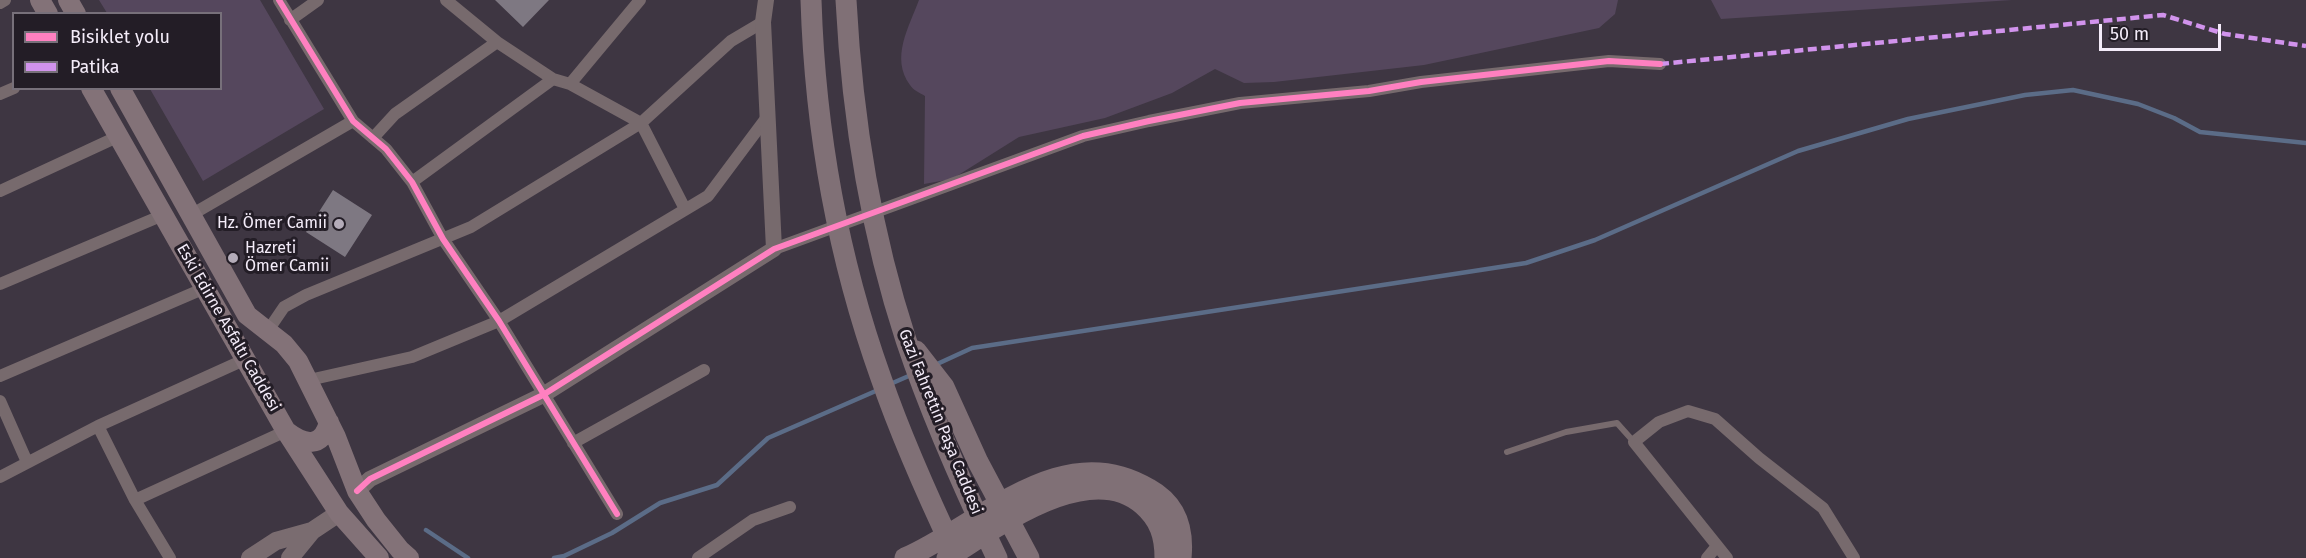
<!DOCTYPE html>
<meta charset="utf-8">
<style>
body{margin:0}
#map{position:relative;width:2306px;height:558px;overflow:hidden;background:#3e3642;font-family:"Fira Sans",sans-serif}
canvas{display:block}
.legend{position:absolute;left:12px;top:12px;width:210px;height:78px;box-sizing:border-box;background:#231d26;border:2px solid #77707a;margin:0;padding:8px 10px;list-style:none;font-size:18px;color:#f4ecf9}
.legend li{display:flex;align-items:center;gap:12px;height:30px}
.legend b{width:30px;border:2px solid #77707a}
.scale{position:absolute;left:2099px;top:24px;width:122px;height:27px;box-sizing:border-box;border:3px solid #f4ecf9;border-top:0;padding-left:8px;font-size:18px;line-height:21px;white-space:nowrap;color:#f4ecf9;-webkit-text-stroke:4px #231d26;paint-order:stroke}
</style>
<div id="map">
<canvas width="2306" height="558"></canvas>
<ul class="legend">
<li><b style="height:8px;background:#ff80c0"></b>Bisiklet yolu</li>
<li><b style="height:8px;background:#d193ec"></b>Patika</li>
</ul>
<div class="scale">50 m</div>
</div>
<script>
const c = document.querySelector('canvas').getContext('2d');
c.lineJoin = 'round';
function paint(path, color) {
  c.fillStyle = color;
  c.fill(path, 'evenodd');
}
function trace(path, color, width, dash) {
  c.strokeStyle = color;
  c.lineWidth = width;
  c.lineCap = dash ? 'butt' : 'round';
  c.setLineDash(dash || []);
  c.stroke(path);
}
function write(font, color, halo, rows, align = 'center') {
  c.font = font + ' "Fira Sans",sans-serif';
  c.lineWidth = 6;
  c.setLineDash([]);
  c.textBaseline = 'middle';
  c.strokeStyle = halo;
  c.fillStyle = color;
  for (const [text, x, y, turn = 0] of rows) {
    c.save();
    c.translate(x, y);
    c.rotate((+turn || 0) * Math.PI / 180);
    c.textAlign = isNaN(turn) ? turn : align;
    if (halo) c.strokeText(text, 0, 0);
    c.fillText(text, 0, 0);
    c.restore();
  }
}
paint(new Path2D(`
 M99 0H260L324 109 203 181 150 89 220 88V14L107 13Z
 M919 0H1618L1615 14 1599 28 1424 65 1274 82 1244 83 1215 69 1172 93 1105 118 1019 137 952 179 924 184 925 96C920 93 913 90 910 85 890 58 909 27 919 0Z
 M1711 0H2012L1721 19Z`), '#55475d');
trace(new Path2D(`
 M935 365 972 348 1526 263 1595 240 1798 151 1908 119 2025 95 2073 90 2138 104 2174 118 2200 132 2306 143
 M888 385 911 375
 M426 530 468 558
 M554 558 564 556 612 533 660 503 717 485 768 438 878 390`), '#5b6c87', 4.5);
paint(new Path2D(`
 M495 0H549L523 27Z
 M333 190 372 215 345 257 306 232Z`), '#7e7882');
trace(new Path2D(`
 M1507 452 1566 432 1617 423 1634 442`), '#776a6d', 6);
trace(new Path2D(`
 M279 0 353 121 386 149 412 182 443 239 499 321 617 514
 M446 0 497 42
 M0 3 5 0
 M290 20 318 0
 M570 84 641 123 685 209
 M0 94 14 88
 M373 138 395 114 497 42 553 79
 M412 182 553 79 570 84 640 0
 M0 191 117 137
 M191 215 353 121
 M774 249 1083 136 1149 121 1240 103 1369 91 1421 82 1609 61 1660 64
 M0 284 163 215
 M267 332 284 307 306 295 471 227 641 123 731 41 763 22
 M0 376 205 288
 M309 380 412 357 499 321 708 196 767 117
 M0 401 27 462
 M98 426 135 500 170 558
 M573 443 704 370
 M0 477 98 426 246 359
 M135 500 286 431
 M698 558 753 520 790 507
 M1707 558 1717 546
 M1727 558 1634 442 1659 422 1688 411 1715 419 1759 458 1823 508 1854 558`), '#776a6d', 12);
trace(new Path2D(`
 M357 491 370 479 543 395 774 249 763 22 766 0`), '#776a6d', 16);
trace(new Path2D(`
 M250 558 276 541 312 531
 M290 558 312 531 339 513`), '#7a6c70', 18);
trace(new Path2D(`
 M40 0 48 14
 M68 0 76 14
 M91 88 286 431 339 513 379 558
 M120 88 247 315 284 344 298 361 336 437 357 491 376 520 400 550 409 558
 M286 431C304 445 322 449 329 422`), '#837278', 20);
trace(new Path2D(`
 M811 0C815 128 838 258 881 378 902 439 929 499 957 558
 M846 0C852 115 870 230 906 340 931 415 963 487 997 558
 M916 351 944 387 978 462 1029 558
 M905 558C981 525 1061 436 1149 489 1176 504 1184 528 1181 558
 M947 558C995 529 1089 457 1143 505 1160 520 1165 536 1165 558`), '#807076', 21);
trace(new Path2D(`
 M1660 64 2163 15 2225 34 2306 46`), '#d193ec', 4.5, [9, 4.5]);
trace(new Path2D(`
 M279 0 353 121 386 149 412 182 443 239 499 321 617 514
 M357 491 370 479 543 395 774 249 1083 136 1149 121 1240 103 1369 91 1421 82 1609 61 1660 64`), '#ff80c0', 6);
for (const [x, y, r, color] of [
 [339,224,6,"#b4acb9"],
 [233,258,6,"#b4acb9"]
]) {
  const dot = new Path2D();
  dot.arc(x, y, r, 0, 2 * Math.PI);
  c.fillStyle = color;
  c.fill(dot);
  trace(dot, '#231d26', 2);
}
write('16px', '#f4ecf9', '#231d26', [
 ["Hz. Ömer Camii",327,224],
 ["Hazreti",245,249,"left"],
 ["Ömer Camii",245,267,"left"]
], 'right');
write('16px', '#f4ecf9', '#231d26', [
 ["Eski Edirne Asfaltı Caddesi",228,328,60],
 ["Gazi Fahrettin Paşa Caddesi",940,422,68]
]);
</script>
